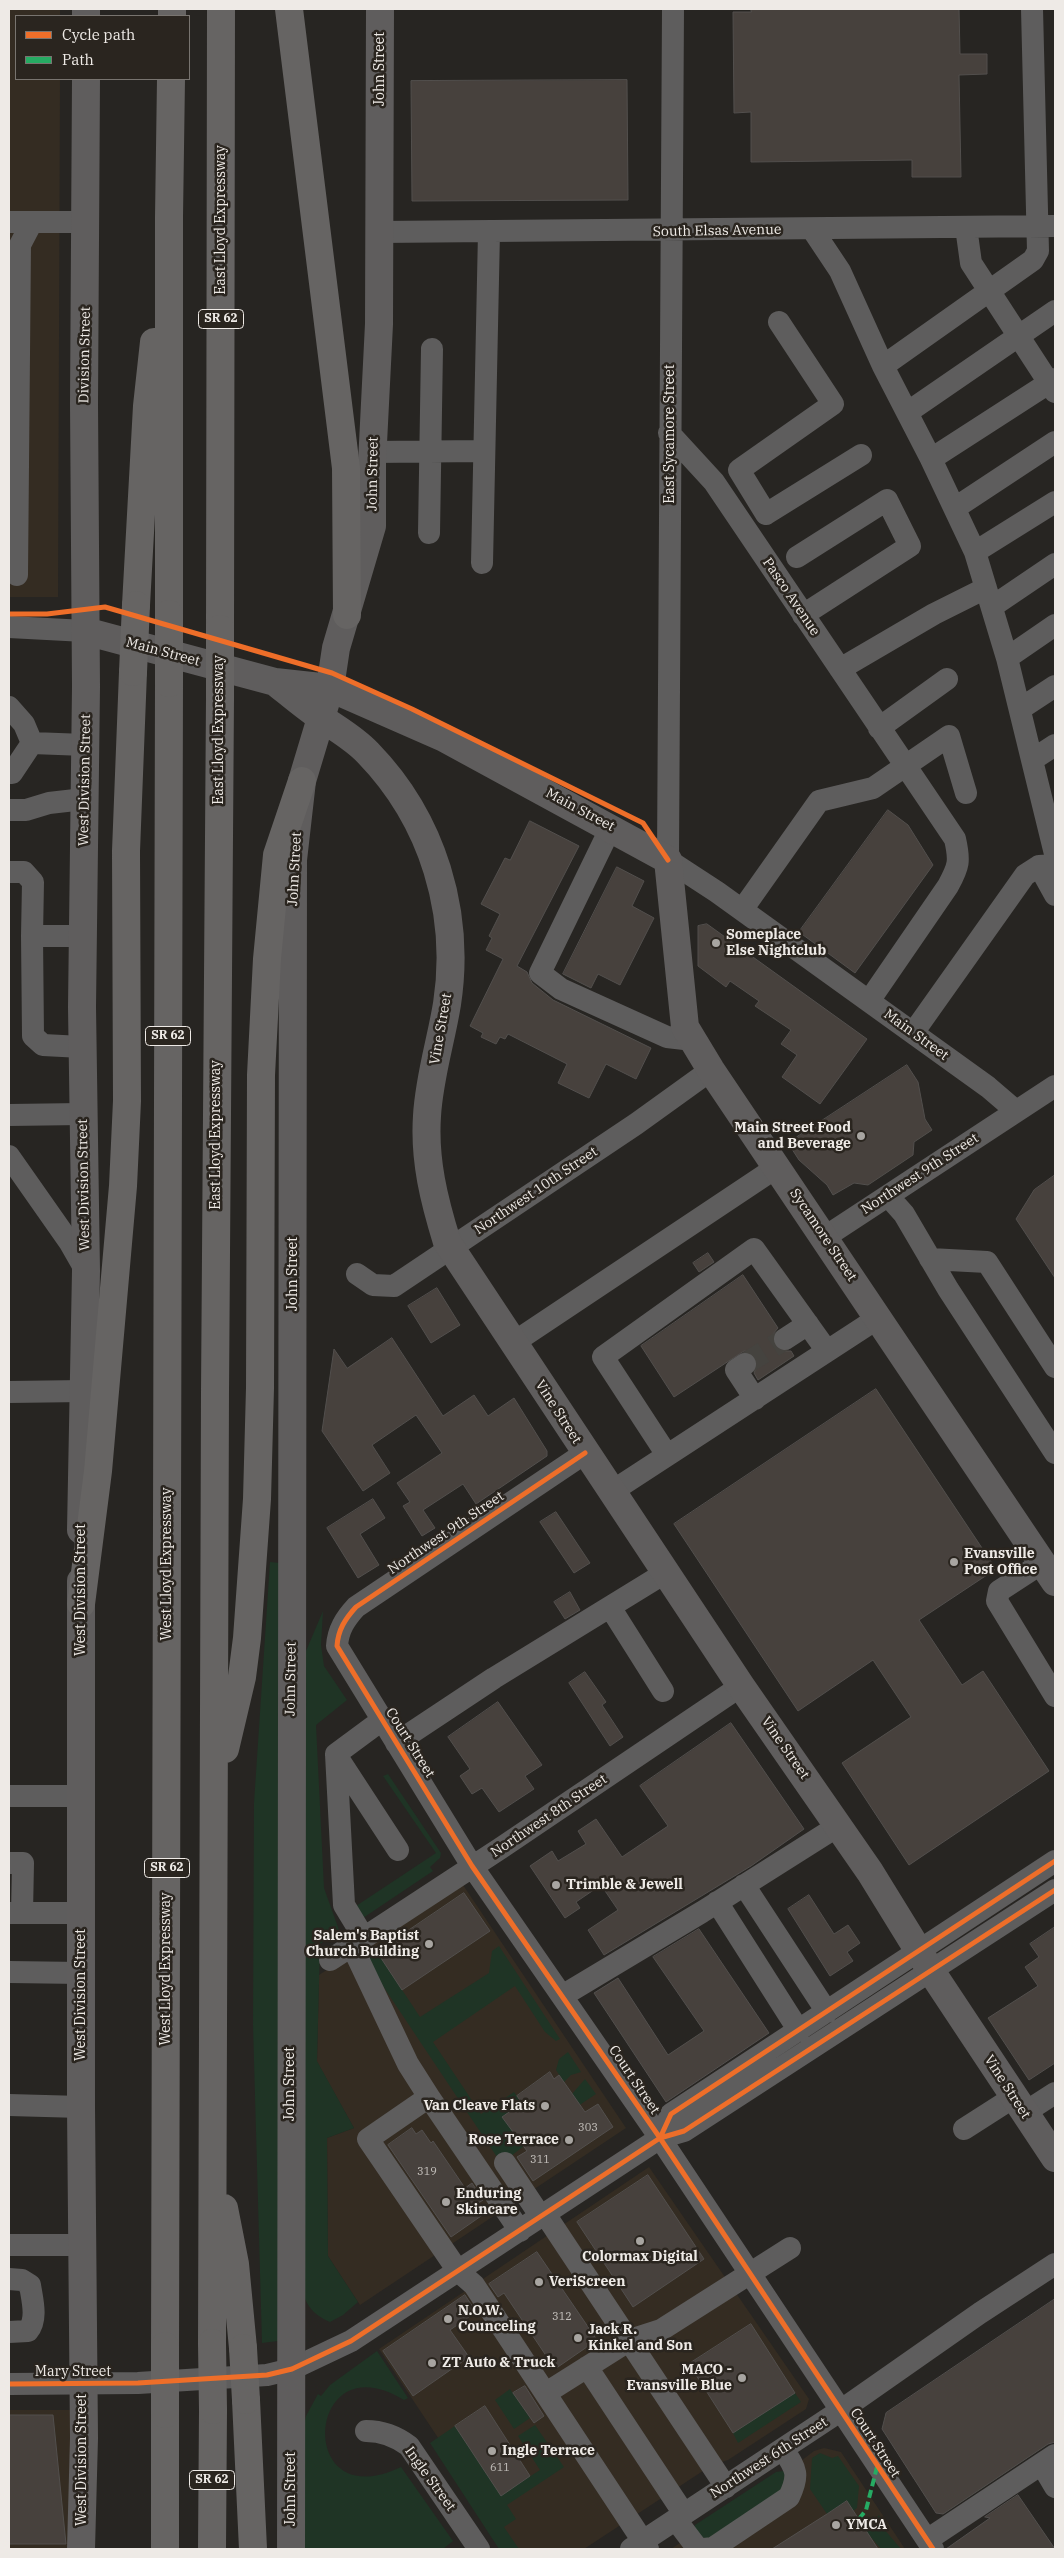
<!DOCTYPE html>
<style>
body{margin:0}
#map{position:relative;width:1064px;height:2558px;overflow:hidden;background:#272522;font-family:"IBM Plex Serif",serif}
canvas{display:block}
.frame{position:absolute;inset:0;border:10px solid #eeeae6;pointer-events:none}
.legend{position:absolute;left:15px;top:15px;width:175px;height:65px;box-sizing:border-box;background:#2a251f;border:1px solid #78746f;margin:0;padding:6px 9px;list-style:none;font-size:15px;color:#eeeae6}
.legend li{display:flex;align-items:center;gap:10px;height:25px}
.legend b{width:25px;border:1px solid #78746f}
</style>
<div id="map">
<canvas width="1064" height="2558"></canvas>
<div class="frame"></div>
<ul class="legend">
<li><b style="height:6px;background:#ee6e29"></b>Cycle path</li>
<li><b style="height:6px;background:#26ab63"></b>Path</li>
</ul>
</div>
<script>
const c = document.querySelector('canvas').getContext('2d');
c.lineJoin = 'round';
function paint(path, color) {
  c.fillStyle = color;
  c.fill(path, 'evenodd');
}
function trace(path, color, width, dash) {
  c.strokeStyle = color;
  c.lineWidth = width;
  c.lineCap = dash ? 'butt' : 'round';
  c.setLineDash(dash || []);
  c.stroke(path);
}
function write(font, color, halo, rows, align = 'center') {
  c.font = font + ' "IBM Plex Serif",serif';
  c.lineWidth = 5;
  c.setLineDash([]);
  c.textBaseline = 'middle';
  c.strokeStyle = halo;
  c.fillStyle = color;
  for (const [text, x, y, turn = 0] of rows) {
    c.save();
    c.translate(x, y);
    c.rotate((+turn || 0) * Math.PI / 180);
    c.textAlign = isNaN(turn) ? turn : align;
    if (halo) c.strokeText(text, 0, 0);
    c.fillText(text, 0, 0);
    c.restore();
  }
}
paint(new Path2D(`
 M9 9H60V16H16V79H60L58 597H9Z
 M461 1882 626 2128 360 2305 328 2256 327 2138 354 2128 317 2062 319 1975Z
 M649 2167 809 2399 806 2409 728 2460 712 2465 584 2549H512L379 2349Z
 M9 2410H71L68 2549H9Z
 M824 2448 841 2452 905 2549H671L785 2473 814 2451Z`), '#342c22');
paint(new Path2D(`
 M270 1562 280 1563 278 2341 262 2343 253 2025 254 1803Z
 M323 1611 321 1645 324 1666 347 1700 316 1725 324 1888 339 1930 320 1944 317 2061 354 2128 327 2138 328 2256 358 2302 343 2315 330 2322C312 2314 306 2305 301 2287L303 1658Z
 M388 1774 441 1853 440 1858 430 1867 433 1871 363 1918 356 1906 436 1853 383 1776Z
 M499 1946 560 2039 556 2041 545 2032 515 1986 433 2042 481 2114 514 2092 522 2103 502 2117 541 2133 511 2156 519 2190 365 1959 377 1952 420 2017 489 1973 492 1951Z
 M568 2052 581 2072 571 2075 564 2082 556 2070 559 2059Z
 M585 2079 596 2094 575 2108 572 2094Z
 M377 2351 408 2398 404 2400C305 2339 294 2519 401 2467L453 2541 443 2549H301V2436L306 2416 318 2394 321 2396 330 2385Z
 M510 2389 530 2418 514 2429 495 2400Z
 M795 2393 801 2402 738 2443 733 2433Z
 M535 2425 564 2467 507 2505 516 2519 504 2527 519 2549H499L430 2443 455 2426 501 2495 540 2470 518 2436Z
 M820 2453 832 2458 838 2456 859 2486 857 2508 853 2511 847 2501 827 2514 810 2489 812 2458Z
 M783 2471 786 2475 781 2493 707 2539 699 2536 694 2530 695 2525 776 2472Z
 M879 2515 884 2529 901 2549H881L865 2530Z`), '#1f3425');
const building = new Path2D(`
 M751 9H959L960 54H987V74L959 75 961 177H912V160L751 162V112L734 113 733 12H751Z
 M627 80 628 200 412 201 411 81Z
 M888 810 908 825 933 865 855 973 799 932Z
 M530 821 579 846 517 966 527 972 532 983 553 1000 651 1048 636 1079 606 1064 589 1098 558 1083 567 1064 508 1034 505 1039 500 1037 496 1044 481 1037 483 1033 470 1026 503 959 486 950 492 938 489 936 500 914 481 904 505 858 510 860Z
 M617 867 644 881 632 906 654 918 620 985 598 974 591 988 563 974Z
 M707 924 867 1039 820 1104 782 1077 797 1055 781 1044 791 1030 755 1006 759 1001 730 981 726 987 698 966V926Z
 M907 1065 918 1082 925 1119 932 1130 914 1142 913 1155 868 1185 854 1183 833 1195 827 1185 799 1160 788 1143Z
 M1055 1175V1278L1016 1219 1034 1190Z
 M708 1253 714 1262 699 1272 693 1263Z
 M743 1275 778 1328 773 1334 774 1346 780 1351H791L794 1356 758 1380 754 1373 758 1364 756 1357 750 1352 744 1351 674 1397 641 1346Z
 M437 1288 460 1325 431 1343 408 1306Z
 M392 1338 443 1416 474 1395 488 1416 514 1398 547 1451V1456L476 1504 463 1484 423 1510 435 1528 422 1536 403 1506 410 1502 397 1483 442 1453 416 1415 372 1445 390 1473 363 1491 322 1431 334 1349 347 1368Z
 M876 1389 996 1569 919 1620 962 1685 983 1671 1049 1771 909 1865 842 1763 911 1717 873 1660 798 1711 674 1524Z
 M373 1499 385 1518 360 1534 379 1565 358 1578 327 1528Z
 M556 1512 590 1563 574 1573 540 1522Z
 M570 1592 580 1610 565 1619 554 1602Z
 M585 1672 606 1702 602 1705 623 1737 610 1746 569 1683Z
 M498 1702 542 1765 525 1776 534 1789 499 1812 482 1788 472 1794 460 1776 470 1769 448 1737Z
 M731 1723 804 1829 751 1866 604 1955 588 1930 618 1910 601 1885 576 1902 580 1908 565 1918 530 1866 552 1851 558 1861 586 1844 578 1831 596 1819 622 1857 668 1826 640 1786Z
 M464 1893 490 1931 402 1990 377 1952Z
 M809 1895 834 1934 848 1925 860 1943 847 1952 853 1961 830 1976 788 1909Z
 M1055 1927V2063L1029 2080 988 2018 1038 1986 1025 1967 1039 1957 1030 1944Z
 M699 1929 769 2033 666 2102 594 1993 618 1978 668 2055 704 2031 653 1957Z
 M550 2072 554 2079 559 2075 585 2112 598 2104 613 2127 533 2181 517 2157 527 2151 502 2117 522 2103 517 2096Z
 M412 2128 416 2134 422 2130 431 2143 433 2141 465 2188 472 2183 483 2200 477 2204 484 2214 451 2237 388 2145Z
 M648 2175 704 2259 633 2307 577 2222Z
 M537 2252 597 2340 555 2369 504 2293 498 2297 489 2284Z
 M465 2295 476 2312 450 2330 469 2357 413 2396 383 2351Z
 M1055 2299V2442L1048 2444 943 2514 936 2513 882 2429 886 2413Z
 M751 2324 795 2393 733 2433 689 2364Z
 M525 2386 544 2416 534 2423 513 2393Z
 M485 2406 530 2476 501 2496 455 2426Z
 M9 2415H53L66 2544H9Z
 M1018 2495 1055 2549H946L990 2518 985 2517Z
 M847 2501 878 2549H772L827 2514Z`);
paint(building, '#47413d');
trace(building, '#524f4d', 1);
trace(new Path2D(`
 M745 1364 785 1339`), '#45433f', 22, [22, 11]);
trace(new Path2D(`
 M673 9 668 860 717 892 988 1087 1016 1111
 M9 222H86
 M966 227 971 263 1055 392
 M812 229 840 271 883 366 931 459 975 552 1007 658 1055 854
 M379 232 1055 226
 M779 322 833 404 739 470 766 514 861 455
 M883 366 1033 260 1038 251 1032 9
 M908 412 1055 311
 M669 433 714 482 955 839C960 861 959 866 948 886L869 1001
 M372 452 484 451
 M931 459 1055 379
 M955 508 1055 442
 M429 533 432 349
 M975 552 1055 502
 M797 557 887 500 910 546 803 615
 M482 563 489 232
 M17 575 20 245 32 222
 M993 606 1055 564
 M9 627 85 631
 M1007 658 1055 625
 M840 669 934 614 986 588
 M9 707 24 724 32 743 12 773H9
 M1020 709 1055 686
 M879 728 947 679
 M32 743 85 745
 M1032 760 1055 745
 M9 810H26L49 803 84 799
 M611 827 540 973 561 989 667 1037 693 1040
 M1039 866 1055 895
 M9 872H24L33 882 32 936
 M742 910 819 801 873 788 949 736 966 793
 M913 1033 1025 875 1039 866 1055 865
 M82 1047 43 1045 33 1036 32 936H83
 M9 1115 82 1114
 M9 1156 70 1243 86 1271
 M888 1196 904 1214 948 1289 1055 1453
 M825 1237 1055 1086
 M930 1259 987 1262 1055 1367
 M357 1274 373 1285 394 1286 636 1124 711 1070
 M785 1339 808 1324
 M513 1343 777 1167
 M745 1364 736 1370 755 1399
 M9 1392 84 1391
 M585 1453 356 1607C345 1619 338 1630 337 1646L472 1866 660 2138 933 2549
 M667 1455 603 1357 754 1249 827 1351
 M611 1492 878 1318
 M1042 1563 999 1591 997 1601 1055 1696
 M610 1607 663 1691
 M396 1743 494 1678 665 1573
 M336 1755 398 1850
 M9 1796H80
 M9 1863H23L22 1913
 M744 1885 827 2012
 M717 1902 799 2031
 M9 1913H81
 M364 1938 344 1905 336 1754 382 1720
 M352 1946 408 2064 429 2097
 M330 1960 501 1848 741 1686
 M9 1972 81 1973
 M562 1996 702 1912 838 1826
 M9 2105 81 2107
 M1024 2113 1055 2093
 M964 2129 1014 2097
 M660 2138 671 2114 1055 1861
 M505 2163 541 2217
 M545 2214 726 2487
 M520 2231 429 2097 368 2139 458 2271 474 2285 648 2549
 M9 2245H81
 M9 2279 22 2280 30 2285C32 2299 38 2319 28 2331L9 2332
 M587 2367 684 2514
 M9 2384 138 2383 267 2375 292 2369 351 2341 660 2138 684 2131 1055 1890
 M546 2393 630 2340 661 2330 790 2248
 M366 2431C382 2431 397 2437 409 2446L479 2549
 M1042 2465 1055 2487
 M676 2520 698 2549
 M927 2540 1055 2455
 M631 2549 840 2411 980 2313 1055 2264
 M704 2549 713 2548 789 2497C800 2474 796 2469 783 2449`), '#5e5d5d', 22);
trace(new Path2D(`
 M86 16V9
 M85 631 275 682 330 688 444 738 668 860 685 1027 711 1070 1055 1582
 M275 682C290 694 304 706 320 717 337 729 354 738 368 753 433 820 461 913 447 1004 441 1041 429 1078 427 1116 424 1160 434 1200 447 1242L741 1686 870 1872 931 1971 1055 2158
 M81 1530 86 1271 82 1007 86 687 84 403 86 79
 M81 2549 84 2438 81 2107V1581
 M291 2549 293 860 302 781 330 688 336 648 372 526V463L379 324 380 9`), '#5f5d5d', 28);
trace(new Path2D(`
 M289 9 346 468 347 615
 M172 16V9
 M136 605 147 406 154 342
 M169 614V217L171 79
 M220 629 221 9
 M81 1604 98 1471 123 1186 127 1101 126 851 133 672
 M225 1749 242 1677 247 1638 257 1499 260 1388 261 1075 267 959 277 855 302 781
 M224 2208 235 2264 243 2348
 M212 2343 215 1391 220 698
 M165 2346 169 683
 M246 2400 253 2549
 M165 2549V2414
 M212 2549 213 2410`), '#666463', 28);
trace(new Path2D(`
 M133 672 136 605
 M169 683V614
 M220 698V629
 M212 2343 213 2410
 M243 2348 246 2400
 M165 2414V2346`), '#666463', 28);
trace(new Path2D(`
 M859 2519 866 2510 877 2467`), '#26ab63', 4, [8, 4]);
trace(new Path2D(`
 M9 614H47L105 607 332 673 412 709 643 823 668 860
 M585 1453 356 1607C345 1619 338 1630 337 1646L472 1866 660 2138 933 2549
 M660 2138 671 2114 1055 1861
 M9 2384 138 2383 267 2375 292 2369 351 2341 660 2138 684 2131 1055 1890`), '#ee6e29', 5);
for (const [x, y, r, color] of [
 [716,943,5,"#a8a5a1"],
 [861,1136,5,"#a8a5a1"],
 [954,1562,5,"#a8a5a1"],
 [556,1885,5,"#a8a5a1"],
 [429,1944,5,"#a8a5a1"],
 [545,2106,5,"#a8a5a1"],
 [569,2140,5,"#a8a5a1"],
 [446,2202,5,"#a8a5a1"],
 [640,2241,5,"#a8a5a1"],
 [539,2282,5,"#a8a5a1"],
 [448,2319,5,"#a8a5a1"],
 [578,2338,5,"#a8a5a1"],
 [432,2363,5,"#a8a5a1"],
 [742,2378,5,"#a8a5a1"],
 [492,2451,5,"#a8a5a1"],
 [836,2525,5,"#a8a5a1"]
]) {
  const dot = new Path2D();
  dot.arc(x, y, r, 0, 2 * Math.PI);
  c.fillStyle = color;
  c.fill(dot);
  trace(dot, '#2a251f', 2);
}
write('11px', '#c4c0bc', null, [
 ["303",588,2128],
 ["311",540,2160],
 ["319",427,2172],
 ["312",562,2317],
 ["611",500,2468]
]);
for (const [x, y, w] of [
 [221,319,45],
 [168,1036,45],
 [167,1868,45],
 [212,2480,45]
]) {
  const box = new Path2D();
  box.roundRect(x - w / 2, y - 9.5, w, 19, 4);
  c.fillStyle = '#2a251f';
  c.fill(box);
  trace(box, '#eeeae6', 1);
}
write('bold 12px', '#eeeae6', null, [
 ["SR 62",221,319],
 ["SR 62",168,1036],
 ["SR 62",167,1868],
 ["SR 62",212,2480]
]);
write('14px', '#eeeae6', '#2a251f', [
 ["John Street",380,69,-90],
 ["East Lloyd Expressway",221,220,-90],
 ["South Elsas Avenue",717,231,-1],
 ["Division Street",85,355,-89],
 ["East Sycamore Street",670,434,-90],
 ["John Street",373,474,-89],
 ["Pasco Avenue",791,597,56],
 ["Main Street",163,652,15],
 ["East Lloyd Expressway",219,730,-90],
 ["West Division Street",85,780,-89],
 ["Main Street",580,810,28],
 ["John Street",295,869,-87],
 ["Vine Street",441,1029,-80],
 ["Main Street",916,1035,36],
 ["East Lloyd Expressway",216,1135,-90],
 ["Northwest 9th Street",920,1174,-33],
 ["West Division Street",84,1185,-91],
 ["Northwest 10th Street",536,1191,-34],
 ["Sycamore Street",823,1235,56],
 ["John Street",293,1274,-90],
 ["Vine Street",558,1412,57],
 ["Northwest 9th Street",446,1533,-34],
 ["West Lloyd Expressway",167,1564,-90],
 ["West Division Street",81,1590,-90],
 ["John Street",291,1679,-89],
 ["Court Street",410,1743,58],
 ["Vine Street",785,1748,55],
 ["Northwest 8th Street",549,1816,-34],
 ["West Lloyd Expressway",166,1969,-90],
 ["West Division Street",81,1995,-90],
 ["Court Street",634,2080,56],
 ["John Street",290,2084,-90],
 ["Vine Street",1007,2087,57],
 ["Mary Street",73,2372],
 ["Court Street",875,2443,57],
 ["Northwest 6th Street",769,2458,-33],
 ["West Division Street",82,2460,-90],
 ["Ingle Street",430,2479,54],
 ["John Street",291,2489,-90]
]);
write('bold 14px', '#eeeae6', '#2a251f', [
 ["Someplace",726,935],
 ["Else Nightclub",726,951],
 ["Main Street Food",851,1128,"right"],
 ["and Beverage",851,1144,"right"],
 ["Evansville",964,1554],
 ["Post Office",964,1570],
 ["Trimble & Jewell",566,1885],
 ["Salem's Baptist",419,1936,"right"],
 ["Church Building",419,1952,"right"],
 ["Van Cleave Flats",535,2106,"right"],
 ["Rose Terrace",559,2140,"right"],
 ["Enduring",456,2194],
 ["Skincare",456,2210],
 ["Colormax Digital",640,2257,"center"],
 ["VeriScreen",549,2282],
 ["N.O.W.",458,2311],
 ["Counceling",458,2327],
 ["Jack R.",588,2330],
 ["Kinkel and Son",588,2346],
 ["ZT Auto & Truck",442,2363],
 ["MACO -",732,2370,"right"],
 ["Evansville Blue",732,2386,"right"],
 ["Ingle Terrace",502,2451],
 ["YMCA",846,2525]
], 'left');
</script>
